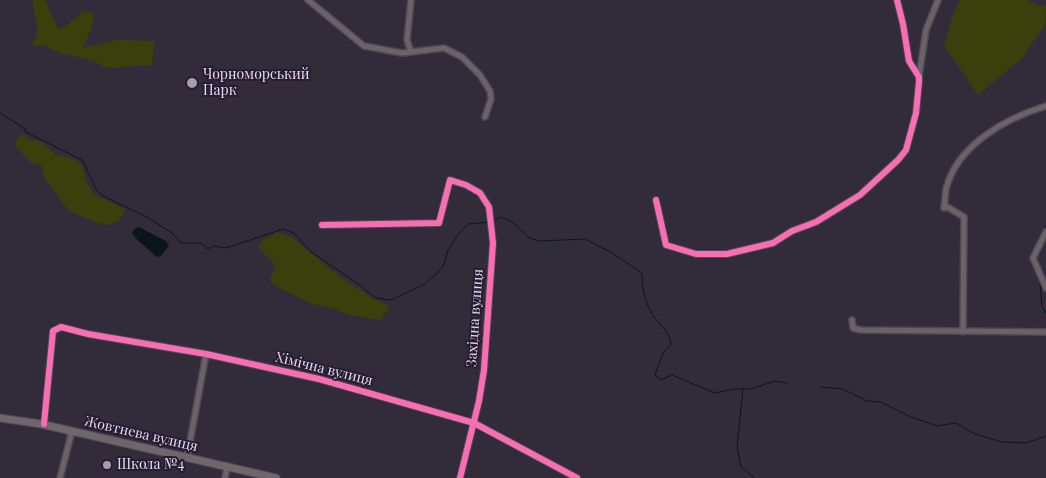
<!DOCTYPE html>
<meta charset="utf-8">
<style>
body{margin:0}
canvas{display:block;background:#322b39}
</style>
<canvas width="1046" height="478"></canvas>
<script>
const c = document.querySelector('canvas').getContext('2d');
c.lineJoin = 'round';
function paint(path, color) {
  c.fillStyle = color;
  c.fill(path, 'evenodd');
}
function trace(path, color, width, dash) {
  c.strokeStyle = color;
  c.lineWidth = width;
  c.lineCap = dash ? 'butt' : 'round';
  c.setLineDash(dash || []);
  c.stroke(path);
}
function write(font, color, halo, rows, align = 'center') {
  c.font = font + ' "Playfair Display",serif';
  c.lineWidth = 4;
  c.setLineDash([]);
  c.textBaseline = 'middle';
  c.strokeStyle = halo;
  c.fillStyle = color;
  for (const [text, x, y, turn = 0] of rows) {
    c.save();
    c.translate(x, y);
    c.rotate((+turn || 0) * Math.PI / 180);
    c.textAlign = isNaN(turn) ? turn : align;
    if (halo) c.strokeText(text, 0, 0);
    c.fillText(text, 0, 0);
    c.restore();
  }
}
paint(new Path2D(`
 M33 0H45L58 29 65 27 84 11 94 14 92 27 83 48 116 40 153 41 154 46 152 65 106 68 94 61 60 53 45 46 32 45C44 23 32 22 33 0Z
 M960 0H1028V2L1046 7 1045 25 1022 58 978 95 944 45 953 15Z
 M23 134 29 140 40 141 55 154 76 160 82 166 86 181 94 194 126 210 119 221 107 225 92 221 68 210 46 180 41 165 30 162 15 145 18 137Z
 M278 232 292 237 331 270 370 297 390 306 381 320 348 315 335 309 312 304 275 286 270 280 275 265 258 247 265 239Z`), '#39400c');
paint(new Path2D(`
 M139 227 166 241 169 246 161 256 156 257C148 247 138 243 132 233L134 229Z`), '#0a1618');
trace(new Path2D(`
 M0 113 24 128 26 132 82 160 97 191 103 196 145 216 172 233 181 243H201L208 249 213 246 226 248 283 229 294 233 311 252 360 285 375 298 391 300 425 284 435 275 443 267 448 250 459 233 468 224 489 222
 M493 221 501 217 512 222 528 237 539 241 585 239 612 253 642 273C641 287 646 307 655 318 662 327 669 332 671 344L663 353 655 375 661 380 672 375 715 393 733 389H751L775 381 787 383
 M1044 232 1046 226
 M1031 258 1040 282 1042 307 1046 313
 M821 387 843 389 867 401 881 402 911 417 937 426 956 423 975 434 1002 442 1026 443 1046 436
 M743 389 737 447 741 467 755 478`), '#0a1618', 1);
const street = new Path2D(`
 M308 0 364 46 402 53 444 48 462 57 480 75 490 91 491 99 485 117
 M411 52 407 40 411 0
 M919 76 926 30 938 0
 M656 200 666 245 696 254H727L773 243 792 231 816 222 860 195 898 160 906 150 916 113 919 82V77L909 61 903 24 897 0
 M944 205 964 217 963 332
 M944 208C945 202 945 195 946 189 957 145 1006 118 1046 106
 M322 225 439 223 450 180 466 185 480 193 489 207 493 243 484 370 479 401 460 478
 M1046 232 1033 258 1046 288
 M852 320 853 328 861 330 1046 332
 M44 424 53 331 61 327 88 334 206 354 319 379 474 423 577 478
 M187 458 206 354
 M60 478 71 435 68 430
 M225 478 227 467`);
const secondary = new Path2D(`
 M0 418 41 424 276 478`);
trace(street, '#4e4855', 8);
trace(secondary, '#4e4855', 9);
trace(street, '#696368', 5);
trace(secondary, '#6d666b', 7);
trace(new Path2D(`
 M656 200 666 245 696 254H727L773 243 792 231 816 222 860 195 898 160 906 150 916 113 919 82V77L909 61 903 24 897 0
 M322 225 439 223 450 180 466 185 480 193 489 207 493 243 484 370 479 401 460 478
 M44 424 53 331 61 327 88 334 206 354 319 379 474 423 577 478`), '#f96db3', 6);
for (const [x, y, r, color] of [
 [192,83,6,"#a49dad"],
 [107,465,5,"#a49dad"]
]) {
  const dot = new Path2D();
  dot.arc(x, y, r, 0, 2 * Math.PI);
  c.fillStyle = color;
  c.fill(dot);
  trace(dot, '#281c34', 2);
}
write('14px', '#e2daeb', '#281c34', [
 ["Чорноморський",203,75],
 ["Парк",203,91],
 ["Школа №4",117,465]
], 'left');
write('14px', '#e2daeb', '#281c34', [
 ["Західна вулиця",475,318,-86],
 ["Хімічна вулиця",324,369,14],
 ["Жовтнева вулиця",141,434,13]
]);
</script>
